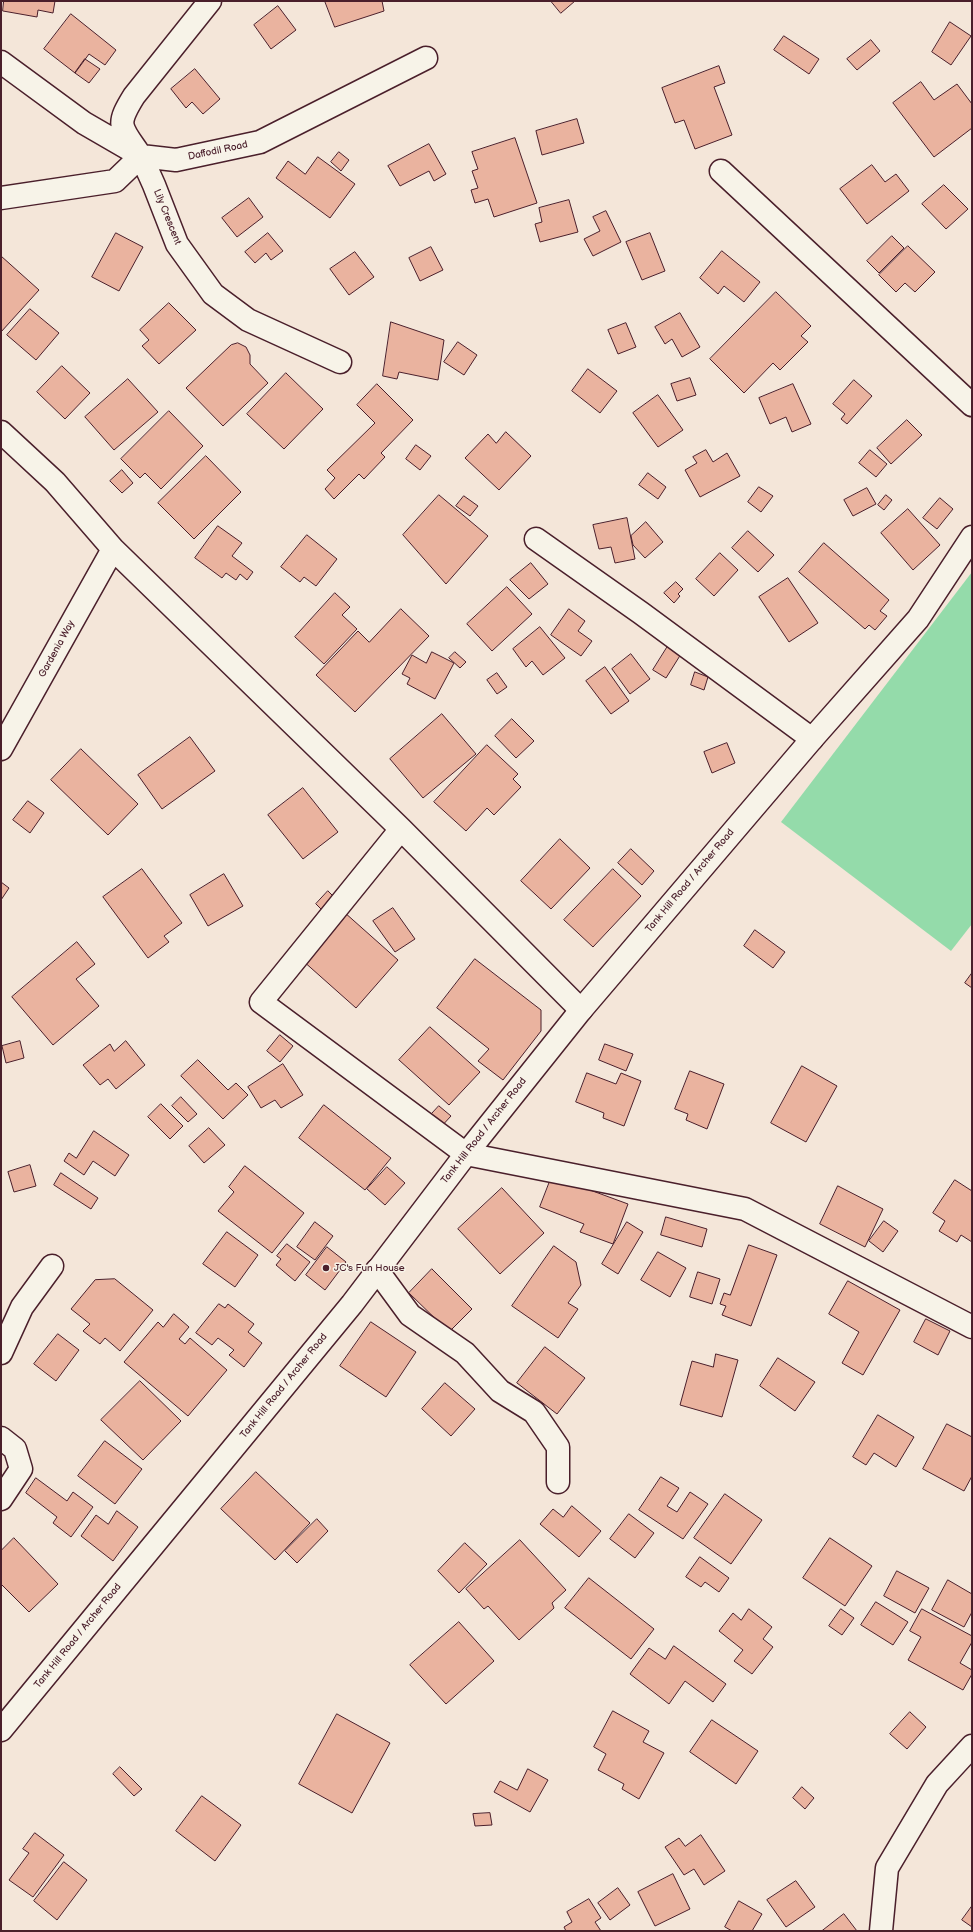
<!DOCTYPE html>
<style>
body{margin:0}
#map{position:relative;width:973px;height:1932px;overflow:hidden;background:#f4e6d9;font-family:"Balsamiq Sans",sans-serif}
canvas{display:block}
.frame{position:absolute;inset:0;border:2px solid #4a1f2b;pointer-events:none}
</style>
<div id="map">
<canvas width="973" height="1932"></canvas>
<div class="frame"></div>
</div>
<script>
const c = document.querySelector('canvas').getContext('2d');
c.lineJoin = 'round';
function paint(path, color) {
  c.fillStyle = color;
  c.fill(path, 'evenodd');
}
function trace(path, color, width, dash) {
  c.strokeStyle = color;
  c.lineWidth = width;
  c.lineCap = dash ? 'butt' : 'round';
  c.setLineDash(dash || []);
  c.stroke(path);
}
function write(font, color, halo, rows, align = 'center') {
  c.font = font + ' "Balsamiq Sans",sans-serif';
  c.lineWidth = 3;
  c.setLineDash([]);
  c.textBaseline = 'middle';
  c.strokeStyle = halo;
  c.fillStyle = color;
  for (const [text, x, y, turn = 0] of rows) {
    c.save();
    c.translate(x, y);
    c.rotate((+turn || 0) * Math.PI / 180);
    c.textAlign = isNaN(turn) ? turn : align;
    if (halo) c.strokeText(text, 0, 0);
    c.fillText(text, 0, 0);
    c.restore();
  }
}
paint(new Path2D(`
 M972 572V924L951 951 781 822Z`), '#94dbaa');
const building = new Path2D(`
 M4 1H55L53 13 38 10 37 17 3 11Z
 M325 1H382L384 11 335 27Z
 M551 1H575L561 13Z
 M278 6 296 30 271 49 254 25Z
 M71 14 116 50 105 65 89 54 75 73 44 49Z
 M950 22 971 36 951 65 932 52Z
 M784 36 819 59 809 74 774 50Z
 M871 40 880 51 857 70 847 59Z
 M85 59 100 69 89 83 75 73Z
 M719 66 725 83 714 87 732 135 695 149 684 120 675 123 662 88Z
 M195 69 220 99 203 114 192 102 186 108 171 89Z
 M921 82 934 100 957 84 972 104V128L934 157 893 103Z
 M577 119 584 143 542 155 536 131Z
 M515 138 537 203 494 217 488 199 475 203 471 190 478 188 472 171 478 169 472 152Z
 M429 144 446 174 434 181 429 171 400 186 388 166Z
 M339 152 349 160 341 171 331 162Z
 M318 157 355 184 330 218 276 178 288 161 305 174Z
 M872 165 885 182 896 174 909 191 867 224 840 189Z
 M944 185 968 209 946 229 922 204Z
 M249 198 263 217 237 237 222 218Z
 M569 200 578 232 540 242 535 224 542 222 539 208Z
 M606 211 621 242 593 256 584 239 600 231 593 217Z
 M116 233 143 247 119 291 92 277Z
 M268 233 283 251 271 260 266 253 255 263 245 252Z
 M650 233 665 271 642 280 626 242Z
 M892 236 904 248 879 273 867 261Z
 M908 246 935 272 915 292 905 283 896 292 879 275Z
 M431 247 443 270 420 281 409 258Z
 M722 251 760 282 744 302 724 286 718 294 700 278Z
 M355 252 374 277 349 295 330 269Z
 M1 256 39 290 1 332Z
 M776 292 811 326 801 336 808 342 780 370 773 363 744 393 710 359Z
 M169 303 196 330 159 364 142 346 149 340 140 330Z
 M30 309 59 333 36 360 7 335Z
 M680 313 700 347 682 357 672 339 665 344 655 327Z
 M391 322 444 340 438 380 399 372 397 379 383 376Z
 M626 323 636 347 618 354 608 330Z
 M458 342 477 355 464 375 444 362Z
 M238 343 246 347 250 355V364L268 383 223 426 186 388 231 345Z
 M62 366 90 393 65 419 37 392Z
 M588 369 617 391 600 413 572 391Z
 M286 373 323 409 284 449 247 414Z
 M690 378 696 395 677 401 671 384Z
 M128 379 158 412 114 450 85 417Z
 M854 380 872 396 847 424 841 419 845 414 833 404Z
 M377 384 413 420 381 453 385 457 364 479 359 474 334 499 325 489 335 478 327 470 375 423 357 405Z
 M793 384 811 424 792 432 786 417 770 424 759 398Z
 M658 395 683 430 658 447 633 413Z
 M169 411 203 446 161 489 145 473 140 478 121 459Z
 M907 420 922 435 891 464 877 448Z
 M506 432 531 456 499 490 465 458 488 434 496 443Z
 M416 445 431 456 420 470 406 459Z
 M706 450 713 462 727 453 740 476 700 497 685 470 697 463 693 457Z
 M870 450 887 464 876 477 859 463Z
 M206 456 241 492 194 539 158 503Z
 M122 470 133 483 122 493 110 481Z
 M648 473 666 487 658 499 639 485Z
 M759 487 773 496 761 512 748 502Z
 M867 488 876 504 853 516 844 500Z
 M439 495 488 536 446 584 403 535Z
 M886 495 892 500 884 510 878 505Z
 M464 496 478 506 470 516 456 506Z
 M940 498 953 509 937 529 923 518Z
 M908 509 940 545 913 570 881 533Z
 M627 518 635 559 615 563 611 547 599 549 593 525Z
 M646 522 663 542 645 558 633 545 631 536Z
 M218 526 242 543 232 556 253 572 247 580 240 574 236 580 226 573 222 578 195 558Z
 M748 531 774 555 758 572 732 548Z
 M307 535 337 559 316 586 304 577 300 582 281 567Z
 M824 543 889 600 880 611 887 616 875 630 869 625 865 629 799 572Z
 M720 553 738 570 714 596 696 579Z
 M531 563 548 584 529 599 510 580Z
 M788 578 818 623 789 642 759 597Z
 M676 582 683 589 678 594 680 596 674 603 664 593Z
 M507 587 532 614 492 651 467 624Z
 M335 593 350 607 342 615 357 629 324 664 295 637Z
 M401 609 429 636 355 712 316 675 358 631 369 642Z
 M569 609 585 621 578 631 592 641 581 656 551 635Z
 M540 627 565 658 543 675 532 661 526 667 513 649Z
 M668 646 681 654 666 678 653 670Z
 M432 652 454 663 435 699 407 684 410 678 402 674 412 655 426 663Z
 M455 652 466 662 460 668 449 658Z
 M631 654 650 679 630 694 612 669Z
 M605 667 629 701 611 714 586 681Z
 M695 672 708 677 704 690 691 685Z
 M497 673 507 687 497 694 487 680Z
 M442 714 476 754 423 798 390 759Z
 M512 719 534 741 516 758 495 736Z
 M190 737 215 771 162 809 138 775Z
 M727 743 735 763 712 773 704 752Z
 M487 745 518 774 513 779 521 787 494 815 487 808 466 831 434 802Z
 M81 749 138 804 108 835 51 780Z
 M303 788 338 832 303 859 268 815Z
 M28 801 44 813 30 833 13 820Z
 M560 839 590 868 551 909 521 881Z
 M631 849 654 871 642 885 618 863Z
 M142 869 182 923 164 936 169 942 148 958 103 897Z
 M613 869 641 896 593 947 564 920Z
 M224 874 243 906 208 926 190 895Z
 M1 882 9 888 1 900Z
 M328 891 337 900 325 913 316 904Z
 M393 908 415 939 395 952 373 921Z
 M344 912 398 960 356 1008 302 960Z
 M755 930 785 952 773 968 744 946Z
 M77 942 95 964 76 979 99 1006 53 1045 12 997Z
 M475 959 541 1010V1031L503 1080 478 1061 489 1049 437 1008Z
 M972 973V988L965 983Z
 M430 1027 480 1072 449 1105 399 1060Z
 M280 1035 293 1046 280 1062 267 1051Z
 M20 1041 24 1058 6 1063 2 1046Z
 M126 1041 145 1065 116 1089 108 1079 100 1085 83 1065 110 1044 114 1051Z
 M605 1044 633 1054 626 1071 599 1060Z
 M198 1060 228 1090 236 1083 248 1095 223 1119 181 1076Z
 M283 1064 303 1095 281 1108 275 1100 261 1108 248 1087Z
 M802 1066 837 1086 806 1142 771 1123Z
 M690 1071 724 1084 707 1129 686 1120 688 1114 675 1109Z
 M587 1073 616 1084 621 1073 641 1081 624 1126 603 1118 604 1113 576 1102Z
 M181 1097 197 1114 188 1122 172 1106Z
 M161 1104 183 1126 170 1139 148 1117Z
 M324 1105 391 1158 365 1190 299 1138Z
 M439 1106 451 1116 439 1129 427 1119Z
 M209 1128 225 1145 204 1163 189 1146Z
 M94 1131 129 1155 115 1176 93 1161 84 1175 64 1161 69 1153 76 1158Z
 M30 1165 36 1186 14 1192 8 1172Z
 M245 1166 304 1213 272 1253 218 1211 234 1192 229 1187Z
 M387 1167 405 1183 385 1205 367 1189Z
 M61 1173 98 1198 91 1209 54 1185Z
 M552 1176 628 1204 613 1244 580 1232 584 1224 540 1207Z
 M955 1180 972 1191V1242L961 1235 957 1242 939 1231 945 1221 933 1213Z
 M838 1186 883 1209 865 1247 820 1224Z
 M502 1188 544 1233 500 1274 458 1229Z
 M666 1217 707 1229 702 1247 661 1235Z
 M884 1221 898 1231 883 1252 869 1241Z
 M315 1222 333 1236 315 1260 297 1247Z
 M627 1222 643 1232 618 1274 602 1264Z
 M227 1232 258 1255 235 1287 203 1264Z
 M287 1244 310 1262 295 1281 276 1265 281 1259 277 1256Z
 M749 1245 777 1255 751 1326 722 1315 726 1306 720 1304 724 1293 730 1295Z
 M554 1246 576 1262 581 1285 568 1303 578 1309 558 1338 512 1306Z
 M327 1247 346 1262 325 1290 306 1275Z
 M658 1252 686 1268 670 1297 641 1280Z
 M432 1269 472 1309 449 1332 409 1293Z
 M698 1272 720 1279 712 1304 690 1297Z
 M115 1279 153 1310 120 1351 105 1338 100 1344 83 1331 90 1324 71 1309 95 1280Z
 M848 1281 900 1310 863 1375 842 1363 859 1332 829 1314Z
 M219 1304 225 1308 228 1304 254 1324 248 1332 262 1343 244 1367 229 1355 234 1350 218 1338 212 1345 196 1333Z
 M174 1314 189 1327 179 1339 185 1344 190 1338 227 1370 188 1416 124 1362 158 1322 163 1327Z
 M926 1319 950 1331 938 1355 914 1342Z
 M371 1322 416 1352 386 1397 340 1366Z
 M58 1334 79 1350 56 1381 34 1364Z
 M545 1347 585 1378 557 1414 517 1383Z
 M716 1354 738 1360 722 1417 680 1405 692 1361 713 1367Z
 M778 1358 815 1382 795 1411 760 1386Z
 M140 1381 181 1421 143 1460 101 1420Z
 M445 1383 475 1409 451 1436 422 1409Z
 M878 1415 914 1437 896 1467 874 1453 866 1465 853 1457Z
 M947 1424 972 1437V1476L964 1491 923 1469Z
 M105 1441 142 1469 115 1504 78 1476Z
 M256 1472 310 1523 275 1560 221 1509Z
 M661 1477 679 1488 667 1506 677 1512 690 1492 708 1504 683 1539 639 1510Z
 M36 1478 67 1501 73 1492 93 1507 71 1537 53 1523 57 1517 26 1493Z
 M725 1494 762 1520 731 1564 694 1538Z
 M572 1506 601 1531 579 1557 540 1524 553 1509 563 1517Z
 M117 1511 138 1527 113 1561 81 1536 96 1515 108 1524Z
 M629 1514 654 1533 635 1558 610 1539Z
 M317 1519 328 1531 297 1563 285 1551Z
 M14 1538 58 1584 29 1612 1 1584V1551Z
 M830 1538 872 1566 845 1606 803 1578Z
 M520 1540 566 1590 552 1603 554 1608 519 1640 488 1606 484 1609 466 1589Z
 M465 1543 487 1564 459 1593 438 1571Z
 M700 1557 729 1578 719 1592 705 1582 701 1587 686 1577Z
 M897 1571 929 1588 915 1613 884 1596Z
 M589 1578 654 1629 631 1659 565 1608Z
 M948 1580 972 1594V1612L964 1627 932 1610Z
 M876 1602 908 1622 893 1645 861 1625Z
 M749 1609 772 1627 763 1639 773 1647 752 1674 734 1661 743 1650 719 1631 733 1613 741 1620Z
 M841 1609 854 1618 842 1635 829 1626Z
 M922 1609 972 1636V1642L960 1663 972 1670V1674L963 1690 908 1660 921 1637 910 1631Z
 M459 1622 494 1661 446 1704 410 1665Z
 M674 1646 726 1684 713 1702 685 1681 669 1704 630 1674 649 1648 665 1659Z
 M613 1711 649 1731 643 1742 664 1753 639 1799 622 1789 624 1784 598 1770 606 1754 594 1747Z
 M910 1712 926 1727 907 1749 890 1734Z
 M337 1714 390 1743 352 1813 299 1784Z
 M712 1720 758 1751 736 1784 690 1752Z
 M120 1767 142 1789 134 1796 113 1774Z
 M528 1769 548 1780 530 1812 494 1792 500 1781 517 1790Z
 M802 1787 814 1798 805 1809 793 1798Z
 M202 1796 241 1825 215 1861 176 1831Z
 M490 1813 492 1825 475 1826 473 1814Z
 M35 1833 64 1855 33 1897 9 1880 29 1853 23 1849Z
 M701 1835 725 1871 704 1885 694 1869 684 1875 665 1847 679 1838 685 1846Z
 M64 1862 87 1880 57 1920 34 1901Z
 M673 1874 690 1909 655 1926 638 1892Z
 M796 1881 815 1907 786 1927 767 1900Z
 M618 1888 630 1905 610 1920 598 1903Z
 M589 1899 601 1918 595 1922 601 1931H566L564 1927 572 1922 567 1912Z
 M739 1901 762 1914 752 1931H732L725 1927Z
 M972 1906V1927L962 1920Z
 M844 1914 857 1931H822Z`);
paint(building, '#eab39f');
trace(building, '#4a1f2b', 1);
const street = new Path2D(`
 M1 62 84 123 141 156 154 185 177 244 213 294 248 320 340 362
 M138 152C120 126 116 125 134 96L210 1
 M721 171 972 405
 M1 198 115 181 141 156 176 160 260 142 426 58
 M1 432 55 482 113 549 401 829 581 1010
 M536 539 641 613 812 739
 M1 749 113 549
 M401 829 261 1002 466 1154 745 1209 972 1327
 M377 1270 410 1315 465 1353 500 1391 534 1412 558 1447V1482
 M1 1353 22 1307 52 1266
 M1 1438 15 1449 21 1469 1 1499
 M881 1931 887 1868 937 1784 972 1746`);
const secondary = new Path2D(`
 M1 1730 352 1304 466 1154 581 1010 812 739 918 619 972 537`);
trace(street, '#4a1f2b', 25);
trace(secondary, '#4a1f2b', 25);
trace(street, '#f7f3e8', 22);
trace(secondary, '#f7f3e8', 22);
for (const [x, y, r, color] of [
 [326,1268,4,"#4a1f2b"]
]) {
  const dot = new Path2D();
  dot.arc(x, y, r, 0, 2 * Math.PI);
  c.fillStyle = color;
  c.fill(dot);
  trace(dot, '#f7f3e8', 1.5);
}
write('10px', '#4a1f2b', '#f7f3e8', [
 ["Daffodil Road",218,151,-12],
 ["Lily Crescent",167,217,68],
 ["Gardenia Way",57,649,-61],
 ["Tank Hill Road / Archer Road",690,881,-50],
 ["Tank Hill Road / Archer Road",484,1131,-52],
 ["Tank Hill Road / Archer Road",284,1386,-51],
 ["Tank Hill Road / Archer Road",78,1636,-51]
]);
write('10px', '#4a1f2b', '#f7f3e8', [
 ["JC's Fun House",334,1268]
], 'left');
</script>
